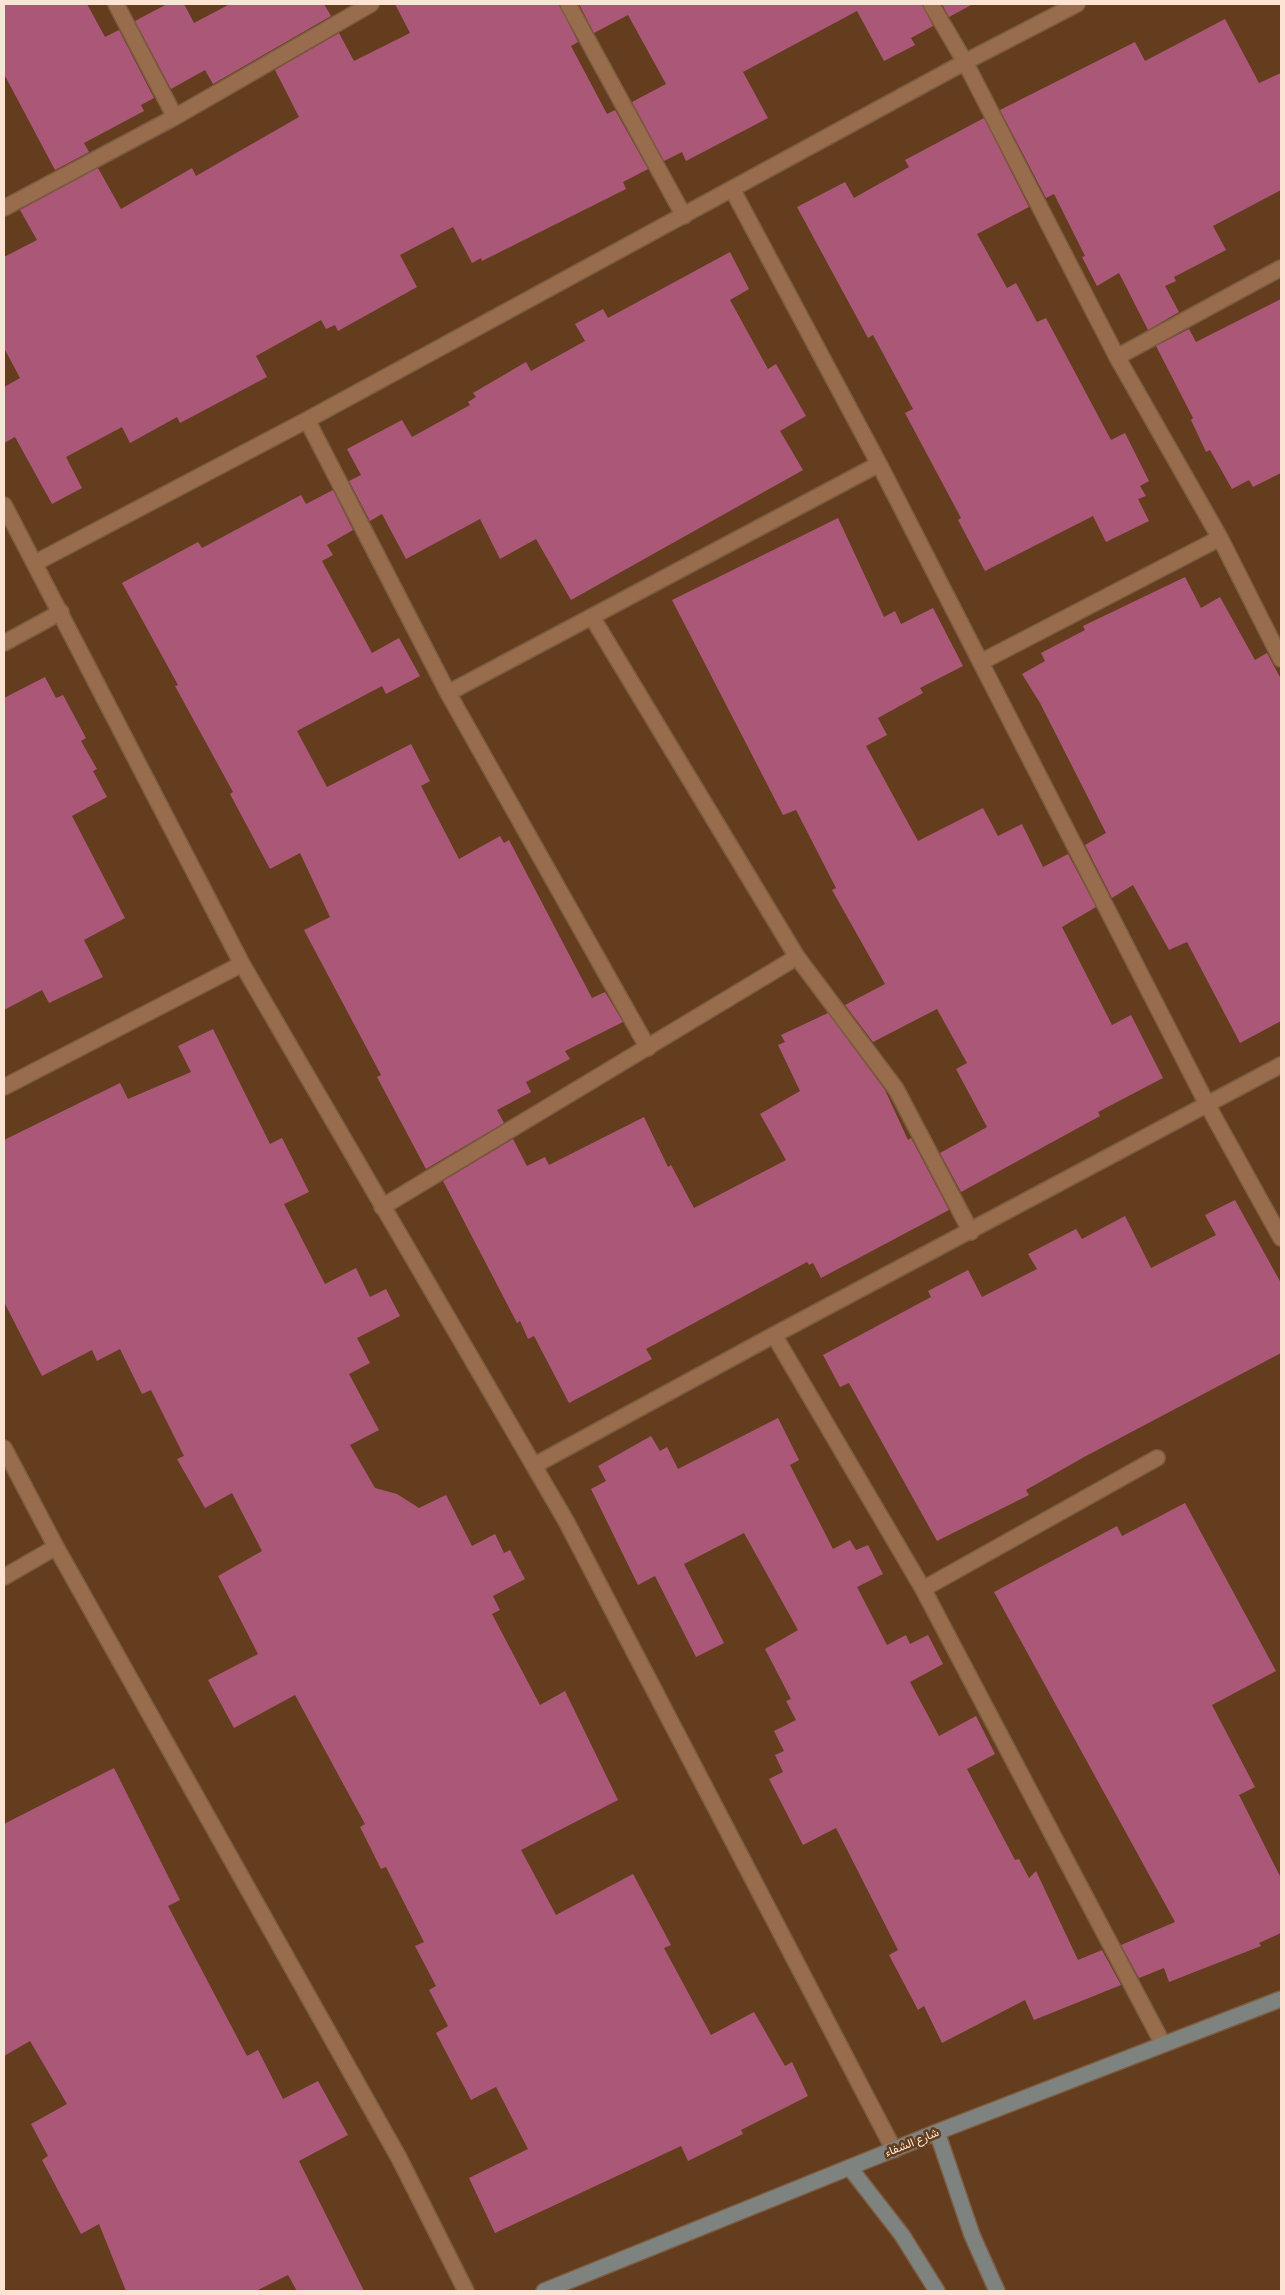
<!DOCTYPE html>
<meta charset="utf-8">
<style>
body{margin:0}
#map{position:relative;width:1285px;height:2295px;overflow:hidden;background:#633d1e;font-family:"Archivo Narrow",sans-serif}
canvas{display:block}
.frame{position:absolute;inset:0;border:5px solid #fce3d3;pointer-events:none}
</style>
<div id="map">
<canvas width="1285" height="2295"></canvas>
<div class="frame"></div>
</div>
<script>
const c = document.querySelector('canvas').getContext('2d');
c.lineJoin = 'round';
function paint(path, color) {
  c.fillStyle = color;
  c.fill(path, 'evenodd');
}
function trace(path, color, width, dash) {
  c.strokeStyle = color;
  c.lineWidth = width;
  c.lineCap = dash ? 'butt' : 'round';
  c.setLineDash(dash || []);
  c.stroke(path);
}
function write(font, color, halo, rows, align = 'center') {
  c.font = font + ' "Archivo Narrow",Vazirmatn,sans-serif';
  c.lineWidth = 5;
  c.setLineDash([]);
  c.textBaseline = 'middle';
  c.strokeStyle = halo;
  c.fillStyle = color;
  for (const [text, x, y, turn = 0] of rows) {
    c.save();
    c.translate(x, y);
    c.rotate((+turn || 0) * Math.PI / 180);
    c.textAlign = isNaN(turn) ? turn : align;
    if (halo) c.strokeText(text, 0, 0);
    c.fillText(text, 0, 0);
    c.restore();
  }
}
paint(new Path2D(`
 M4 4H87L105 37 119 30 154 98 141 105 144 111 84 143 89 152 55 170 4 74Z
 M167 4H184L194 23 230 4H324L331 16 213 84 205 70 171 89 135 21Z
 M395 4H559L578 42 571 46 607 114 615 110 648 169 623 182 626 189 482 261 481 258 472 263 453 227 400 255 417 287 338 331 335 325 326 329 321 320 256 356 267 377 180 423 177 417 130 443 122 427 66 457 82 488 52 504 15 437 4 443V387L20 378 4 348V257L37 240 20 210 98 168 121 209 192 168 196 176 299 117 275 70 339 33 354 61 410 33Z
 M579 4H922L933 26 911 38 915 45 884 61 857 11 743 72 768 118 686 161 682 152 664 161 632 102 666 84 628 15 594 33Z
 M942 4H973L949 17Z
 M1225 19 1259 83 1281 73V190L1213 226 1226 250 1174 277 1176 281 1165 286 1179 312 1148 330 1119 273 1097 286 1082 257 1085 256 1054 194 1046 198 1000 110 1135 42 1145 61Z
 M984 118 1029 207 977 234 1007 288 1016 283 1037 322 1046 318 1111 440 1125 433 1149 481 1140 486 1146 496 1138 499 1149 521 1106 542 1093 516 985 571 958 520 961 518 905 413 913 409 873 335 868 338 797 207 845 182 854 198 909 167 905 160Z
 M730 252 749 289 730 300 768 369 776 364 806 416 780 431 803 470 571 600 536 539 500 559 480 519 406 559 382 514 370 521 349 481 361 475 347 449 402 420 412 437 470 405 468 402 476 397 473 393 526 362 531 371 585 341 575 324 603 309 608 318Z
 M1281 299V473L1253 487 1249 480 1232 489 1210 450 1206 452 1191 420 1193 418 1156 346 1189 329 1196 342Z
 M333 490 353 530 327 545 333 555 322 561 372 653 399 638 420 676 386 694 382 686 297 731 327 787 411 744 430 781 421 786 459 859 500 836 504 843 509 840 592 998 605 992 623 1022 565 1051 570 1059 526 1082 531 1092 497 1110 504 1123 426 1169 377 1077 381 1075 304 930 330 917 300 853 270 869 230 794 233 792 175 686 178 685 122 583 198 542 202 548 301 495 306 504Z
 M838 518 884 617 895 611 901 624 933 608 963 666 920 688 923 693 878 718 887 735 866 746 918 841 983 808 998 836 1022 824 1043 867 1068 854 1096 907 1062 927 1112 1025 1131 1015 1163 1078 1098 1112 1100 1116 961 1192 940 1153 987 1127 956 1069 967 1063 937 1009 873 1042 845 1005 885 984 832 890 836 888 796 810 783 815 672 600Z
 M1185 577 1201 608 1220 597 1255 660 1267 653 1281 679V1021L1240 1043 1187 942 1169 950 1133 885 1112 898 1085 845 1106 833 1040 703 1022 674 1045 661 1041 653 1085 630 1083 626Z
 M45 677 56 698 63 695 86 738 81 741 97 769 93 771 107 797 72 816 125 918 84 940 103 977 49 1003 42 990 4 1010V698Z
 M828 1013 885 1090 908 1140 911 1138 949 1210 821 1278 813 1263 809 1265 807 1262 646 1349 652 1359 569 1403 534 1336 528 1339 520 1321 517 1323 443 1181 513 1139 527 1166 545 1157 549 1165 644 1117 668 1167 671 1165 694 1208 786 1160 760 1114 800 1091 778 1045 785 1042 781 1035Z
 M213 1029 270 1144 282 1138 309 1192 284 1204 325 1284 356 1268 370 1297 386 1289 400 1316 357 1338 370 1363 349 1374 379 1430 350 1445 375 1488 397 1494 419 1508 446 1495 472 1546 495 1534 504 1553 510 1550 525 1579 493 1596 500 1610 492 1614 540 1705 565 1691 618 1800 521 1850 556 1915 633 1874 671 1945 664 1948 711 2035 754 2012 785 2066 792 2062 808 2096 741 2130 743 2134 688 2161 681 2146 495 2233 469 2178 528 2149 496 2087 471 2100 436 2033 448 2026 429 1990 436 1986 415 1946 424 1942 386 1867 381 1869 360 1827 365 1824 295 1695 234 1728 208 1680 258 1654 218 1576 262 1551 232 1493 205 1508 177 1459 184 1456 151 1390 142 1394 120 1349 97 1361 92 1350 42 1376 4 1302V1140L120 1083 128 1099 191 1072 178 1046Z
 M1235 1200 1281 1283V1353L1086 1456 1026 1490 1029 1495 937 1541 849 1383 840 1387 823 1355 931 1297 928 1291 968 1270 982 1297 1037 1269 1028 1254 1076 1229 1082 1239 1125 1216 1151 1268 1216 1235 1205 1215Z
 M778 1418 799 1460 790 1465 833 1549 850 1540 856 1550 868 1545 883 1574 857 1587 887 1645 906 1635 910 1644 928 1635 943 1664 910 1682 939 1736 976 1716 995 1754 967 1769 1015 1860 1019 1859 1029 1878 1036 1871 1078 1960 1102 1950 1121 1985 1034 2020 1025 2000 942 2043 924 2006 918 2010 889 1955 898 1950 836 1828 803 1845 769 1779 783 1772 775 1755 784 1751 774 1731 796 1720 786 1701 791 1699 765 1649 798 1630 744 1533 684 1564 724 1643 696 1657 655 1576 638 1585 591 1489 606 1481 598 1466 651 1436 660 1451 667 1447 678 1469Z
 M1185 1503 1276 1671 1212 1705 1255 1787 1239 1795 1281 1878V1933L1259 1943 1261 1946 1169 1982 1164 1968 1139 1978 1121 1945 1175 1922 994 1592 1117 1526 1122 1536Z
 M114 1768 180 1900 168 1906 247 2056 258 2050 283 2099 318 2081 348 2135 299 2161 364 2291H297L288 2275 256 2291H126L99 2224 81 2234 42 2160 48 2156 31 2124 67 2104 30 2041 4 2056V1824Z`), '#ab5878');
const street = new Path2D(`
 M116 4 175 117
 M568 4 684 216
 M931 4 965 62 1117 357 1220 538 1281 659
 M732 189 879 464 1208 1106 1281 1238
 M4 208 175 117 371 4
 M1117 357 1281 268
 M307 420 448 693 648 1048
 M4 505 242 964 566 1521 894 2150
 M35 563 307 420 965 62 1077 4
 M592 617 797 957 896 1089 971 1232
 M4 643 61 612
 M981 662 1220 538
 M448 693 879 464
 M4 1087 242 964
 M382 1207 797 957
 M774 1335 923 1589 1163 2044
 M4 1448 56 1547 399 2158 466 2291
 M535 1465 774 1335 1281 1065
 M4 1577 56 1547
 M923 1589 1157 1458`);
const secondary = new Path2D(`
 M937 2132 972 2235 997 2291
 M850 2168 902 2235 937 2291
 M544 2291 937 2132 1281 1999`);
trace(street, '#7d5c41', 18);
trace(secondary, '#7d5c41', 18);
trace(street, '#986d4e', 15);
trace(secondary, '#7f8380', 15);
write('12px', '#fce3d3', '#633d1e', [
 ["شارع الشفاء",912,2143,-22]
]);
</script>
